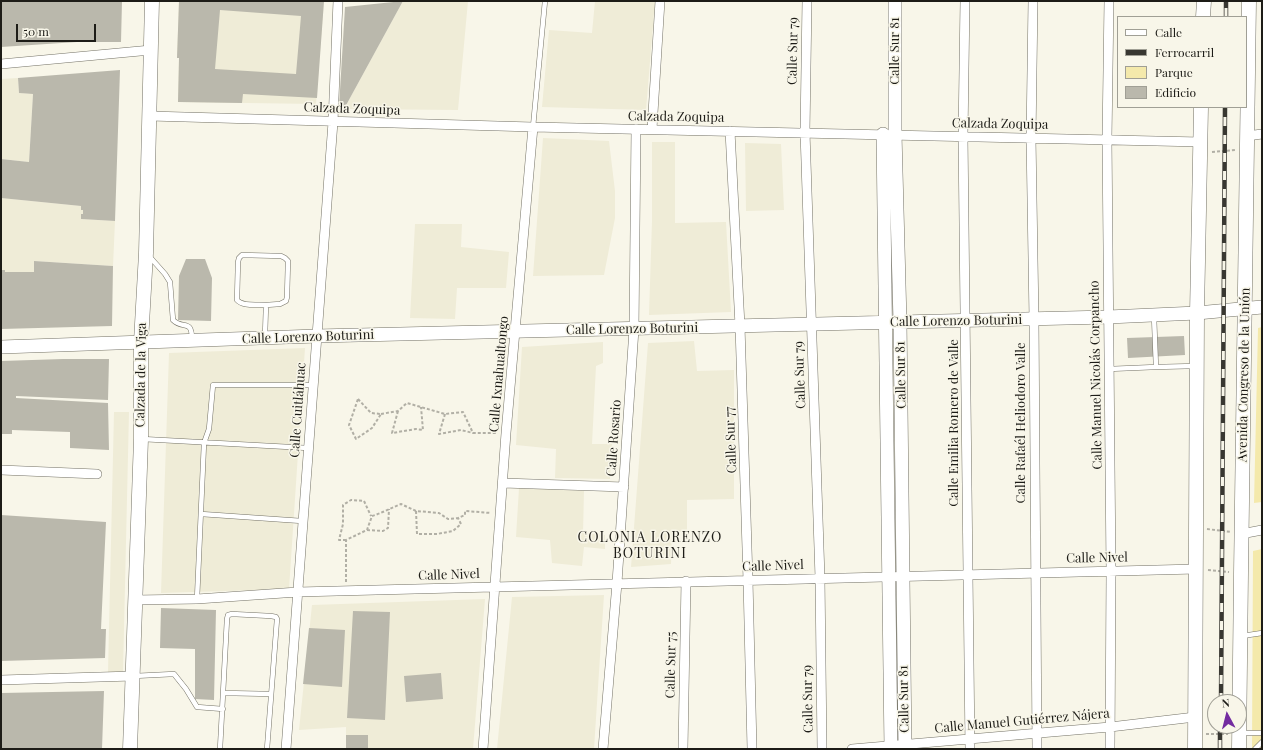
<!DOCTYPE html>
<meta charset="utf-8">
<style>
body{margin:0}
#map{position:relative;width:1263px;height:750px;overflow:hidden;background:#f8f6e9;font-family:"Playfair Display",serif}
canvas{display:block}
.frame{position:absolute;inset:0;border:2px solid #1d1c17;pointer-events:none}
.legend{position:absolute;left:1117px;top:16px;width:130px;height:92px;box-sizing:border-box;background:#f8f6e9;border:1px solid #a09f95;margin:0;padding:5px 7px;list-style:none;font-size:12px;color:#1d1c17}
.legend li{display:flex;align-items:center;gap:8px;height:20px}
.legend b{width:20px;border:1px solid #a09f95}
.north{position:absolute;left:1207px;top:694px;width:40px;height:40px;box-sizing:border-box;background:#f8f6e9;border:1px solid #a09f95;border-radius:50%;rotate:353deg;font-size:11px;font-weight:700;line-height:16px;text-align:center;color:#1d1c17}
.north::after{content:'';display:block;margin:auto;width:14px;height:18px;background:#732ca0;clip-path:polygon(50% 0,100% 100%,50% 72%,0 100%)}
.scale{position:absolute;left:16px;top:24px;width:80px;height:18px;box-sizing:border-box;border:2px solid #1d1c17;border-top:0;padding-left:5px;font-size:12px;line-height:14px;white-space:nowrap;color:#1d1c17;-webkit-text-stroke:3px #f8f6e9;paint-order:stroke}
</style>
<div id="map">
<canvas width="1263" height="750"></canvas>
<div class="frame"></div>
<ul class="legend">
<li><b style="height:5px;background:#fff"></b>Calle</li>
<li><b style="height:5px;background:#383731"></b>Ferrocarril</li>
<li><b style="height:11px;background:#f4e9ab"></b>Parque</li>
<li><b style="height:11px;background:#bab8ac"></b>Edificio</li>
</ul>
<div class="north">N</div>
<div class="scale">50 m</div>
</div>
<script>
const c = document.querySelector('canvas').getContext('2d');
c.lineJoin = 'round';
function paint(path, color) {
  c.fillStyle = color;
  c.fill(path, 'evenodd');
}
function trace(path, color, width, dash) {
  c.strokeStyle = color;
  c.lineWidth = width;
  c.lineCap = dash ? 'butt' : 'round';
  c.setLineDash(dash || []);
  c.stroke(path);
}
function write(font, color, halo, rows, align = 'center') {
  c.font = font + ' "Playfair Display",serif';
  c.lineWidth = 3;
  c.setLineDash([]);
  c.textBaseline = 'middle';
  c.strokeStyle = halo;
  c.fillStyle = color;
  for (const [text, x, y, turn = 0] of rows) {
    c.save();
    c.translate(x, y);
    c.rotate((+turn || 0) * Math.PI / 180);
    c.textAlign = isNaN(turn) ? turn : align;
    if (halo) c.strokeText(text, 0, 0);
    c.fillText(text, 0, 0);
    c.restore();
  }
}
paint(new Path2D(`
 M179 1H324L316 104 178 102 179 58H177Z
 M403 1H468L458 110 344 109Z
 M595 1H655L646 110 542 107 549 30 592 33Z
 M18 78 19 93 33 94 29 162 1 159V79Z
 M543 138 609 141 615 191V218L604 275 533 276Z
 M652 142H675V223L726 222 731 312 649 315 652 221Z
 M745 143 781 144 784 210 746 211Z
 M1 198 81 206V210H83V214L81 215V219L115 221 113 266 34 261V272H5V270H1Z
 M415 224H462L461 247 509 252 506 288H457L455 319 410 318Z
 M694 341 697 371 734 370V499L687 500V532H672L671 564 631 567 648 343Z
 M603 342V363L596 366 592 444H612L610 479 555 478 556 449 516 445 522 347Z
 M305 348 289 589 161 593 169 353Z
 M114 412H129L123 672H108Z
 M519 488 584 491 583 533 605 535V549L584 547 582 566 552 563 550 540 516 537Z
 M604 595 594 749H497L512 597Z
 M485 599 473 749H340L346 748V727L299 730 312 605Z`), '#efecd7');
paint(new Path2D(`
 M1262 327V502L1254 503 1258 328Z
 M1262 549V749H1252L1253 551Z`), '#f4e9ab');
paint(new Path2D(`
 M1 1H122L121 42H77L1 47Z
 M179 1H324L317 98 243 94 242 103 178 102 179 58H177ZM220 10 301 16 296 74 215 69Z
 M403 1 344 109 339 107 345 7Z
 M120 70 115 221 81 219V214H83V210H81V206L1 198V159L29 162 33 94 19 93 18 78Z
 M186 259H205L212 278 211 321 178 320 179 276Z
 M34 261 113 266 112 326 1 329V270H5V272H34Z
 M1184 336 1185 355 1128 358 1127 338Z
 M63 359H109L108 400 16 396V398L108 403 109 450 70 448V432L12 430V434H1V361Z
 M1 515 106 522 101 629H106L105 658 1 661Z
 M161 608 216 610 214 700 195 699V649L160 648Z
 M353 611 390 612 385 720 347 718Z
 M309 628 345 630 342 687 303 684Z
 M441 673 443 699 406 702 404 676Z
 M104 691 102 749H1V693Z
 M346 735H368V749H346Z`), '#bab8ac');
const lane = new Path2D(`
 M533 127 545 1
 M149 256 165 274 170 282 173 320C183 330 192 318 192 340
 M1154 316 1156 367 1195 366
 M265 336 266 305C257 304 243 307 237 300L238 262 239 258 242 255 281 256 285 258 288 261 287 297 286 301 280 304 266 305
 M1109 369 1156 367
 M142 439 308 448
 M201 514 302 521
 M197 599 204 443 209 429 213 385H313
 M1242 636 1262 633
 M134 676 174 674 186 689 197 707 223 709
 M224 693 271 694
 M1242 733H1262
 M220 749 227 619 228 615 232 614 271 616 276 617 277 619 267 749
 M1255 749 1262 742`);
const street = new Path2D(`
 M807 1 805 132 820 578 822 749
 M965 1 963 136 970 749
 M1033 1 1031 138 1034 319 1037 749
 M1109 1 1107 139 1111 571 1110 749
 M1 64 151 50
 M150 116 533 127 1201 142
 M652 129 660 1
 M730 131 740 326 748 580 752 749
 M1247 136 1262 134
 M1 470 97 474
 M503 483 624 487
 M1241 534 1262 530
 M135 600 197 599 298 592 1196 569
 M1 680 133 676
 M286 749 333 122 338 1
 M483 749 506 433 533 127
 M603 749 617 583 634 329 636 129
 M683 749 686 581
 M852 749 1110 727 1195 717`);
const secondary = new Path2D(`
 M895 1V134L900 322 905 749
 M883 134 891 749
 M1 347 317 336 1108 317 1197 313 1262 307`);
const primary = new Path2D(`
 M1203 17 1204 1
 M130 749 141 439V342L146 253 152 1
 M1195 749 1197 313 1201 107
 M1239 749 1241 573 1249 1`);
trace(lane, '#747266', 5.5);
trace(street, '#747266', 10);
trace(secondary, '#747266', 14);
trace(primary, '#747266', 15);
trace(new Path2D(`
 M1212 152 1236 150
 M358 399 371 413 381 414 372 428 356 439 349 425Z
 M398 411 392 433 416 429 423 430 421 407
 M381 414 398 411 407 403 445 414 463 412 473 433H497
 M445 414 439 434 461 430 473 433
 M416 511 417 534H437L453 531 461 524 458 518
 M1207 529 1231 532
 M367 530 383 531 388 528 389 509
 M346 540H339L343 524V505L351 500 364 501 371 516
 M1208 570 1229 572
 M346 582V540L367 530 372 516C382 513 391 508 401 504L416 511 439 513 448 519 458 518 465 515V511L491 513
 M1206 734H1228`), '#b1afa5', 2, [3, 2]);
trace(lane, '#fff', 4.5);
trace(street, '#fff', 9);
trace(secondary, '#fff', 13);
trace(primary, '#fff', 14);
const rail = new Path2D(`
 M1226 17V1
 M1221 702 1225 107
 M1220 749V726`);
trace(rail, '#383731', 4.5);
trace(rail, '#f8f6e9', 3, [9]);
write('13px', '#1d1c17', '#f8f6e9', [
 ["Calle Sur 79",793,51,-89],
 ["Calle Sur 81",895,51,-90],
 ["Calzada Zoquipa",352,109,2],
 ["Calzada Zoquipa",676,117,1],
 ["Calzada Zoquipa",1000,124,1],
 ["Calle Lorenzo Boturini",956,321,-1],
 ["Calle Lorenzo Boturini",632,329,-1],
 ["Calle Lorenzo Boturini",308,337,-2],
 ["Calle Ixnahualtongo",499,374,-85],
 ["Calzada de la Viga",141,375,-89],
 ["Calle Sur 79",800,375,-92],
 ["Calle Sur 81",901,375,-91],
 ["Calle Manuel Nicolás Corpancho",1096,375,-91],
 ["Avenida Congreso de la Unión",1244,375,-89],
 ["Calle Cuitláhuac",298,410,-86],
 ["Calle Emilia Romero de Valle",954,423,-90],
 ["Calle Rafaél Heliodoro Valle",1021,423,-90],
 ["Calle Rosario",614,438,-86],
 ["Calle Sur 77",731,440,-92],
 ["Calle Nivel",1097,558,-1],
 ["Calle Nivel",773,566,-2],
 ["Calle Nivel",449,575,-2],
 ["Calle Sur 75",671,665,-89],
 ["Calle Sur 79",808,699,-91],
 ["Calle Sur 81",904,699,-91],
 ["Calle Manuel Gutiérrez Nájera",1022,721,-5]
]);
c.letterSpacing = '1px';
write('14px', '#1d1c17', '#f8f6e9', [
 ["COLONIA LORENZO",650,538],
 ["BOTURINI",650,554]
]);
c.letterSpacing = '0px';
</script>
